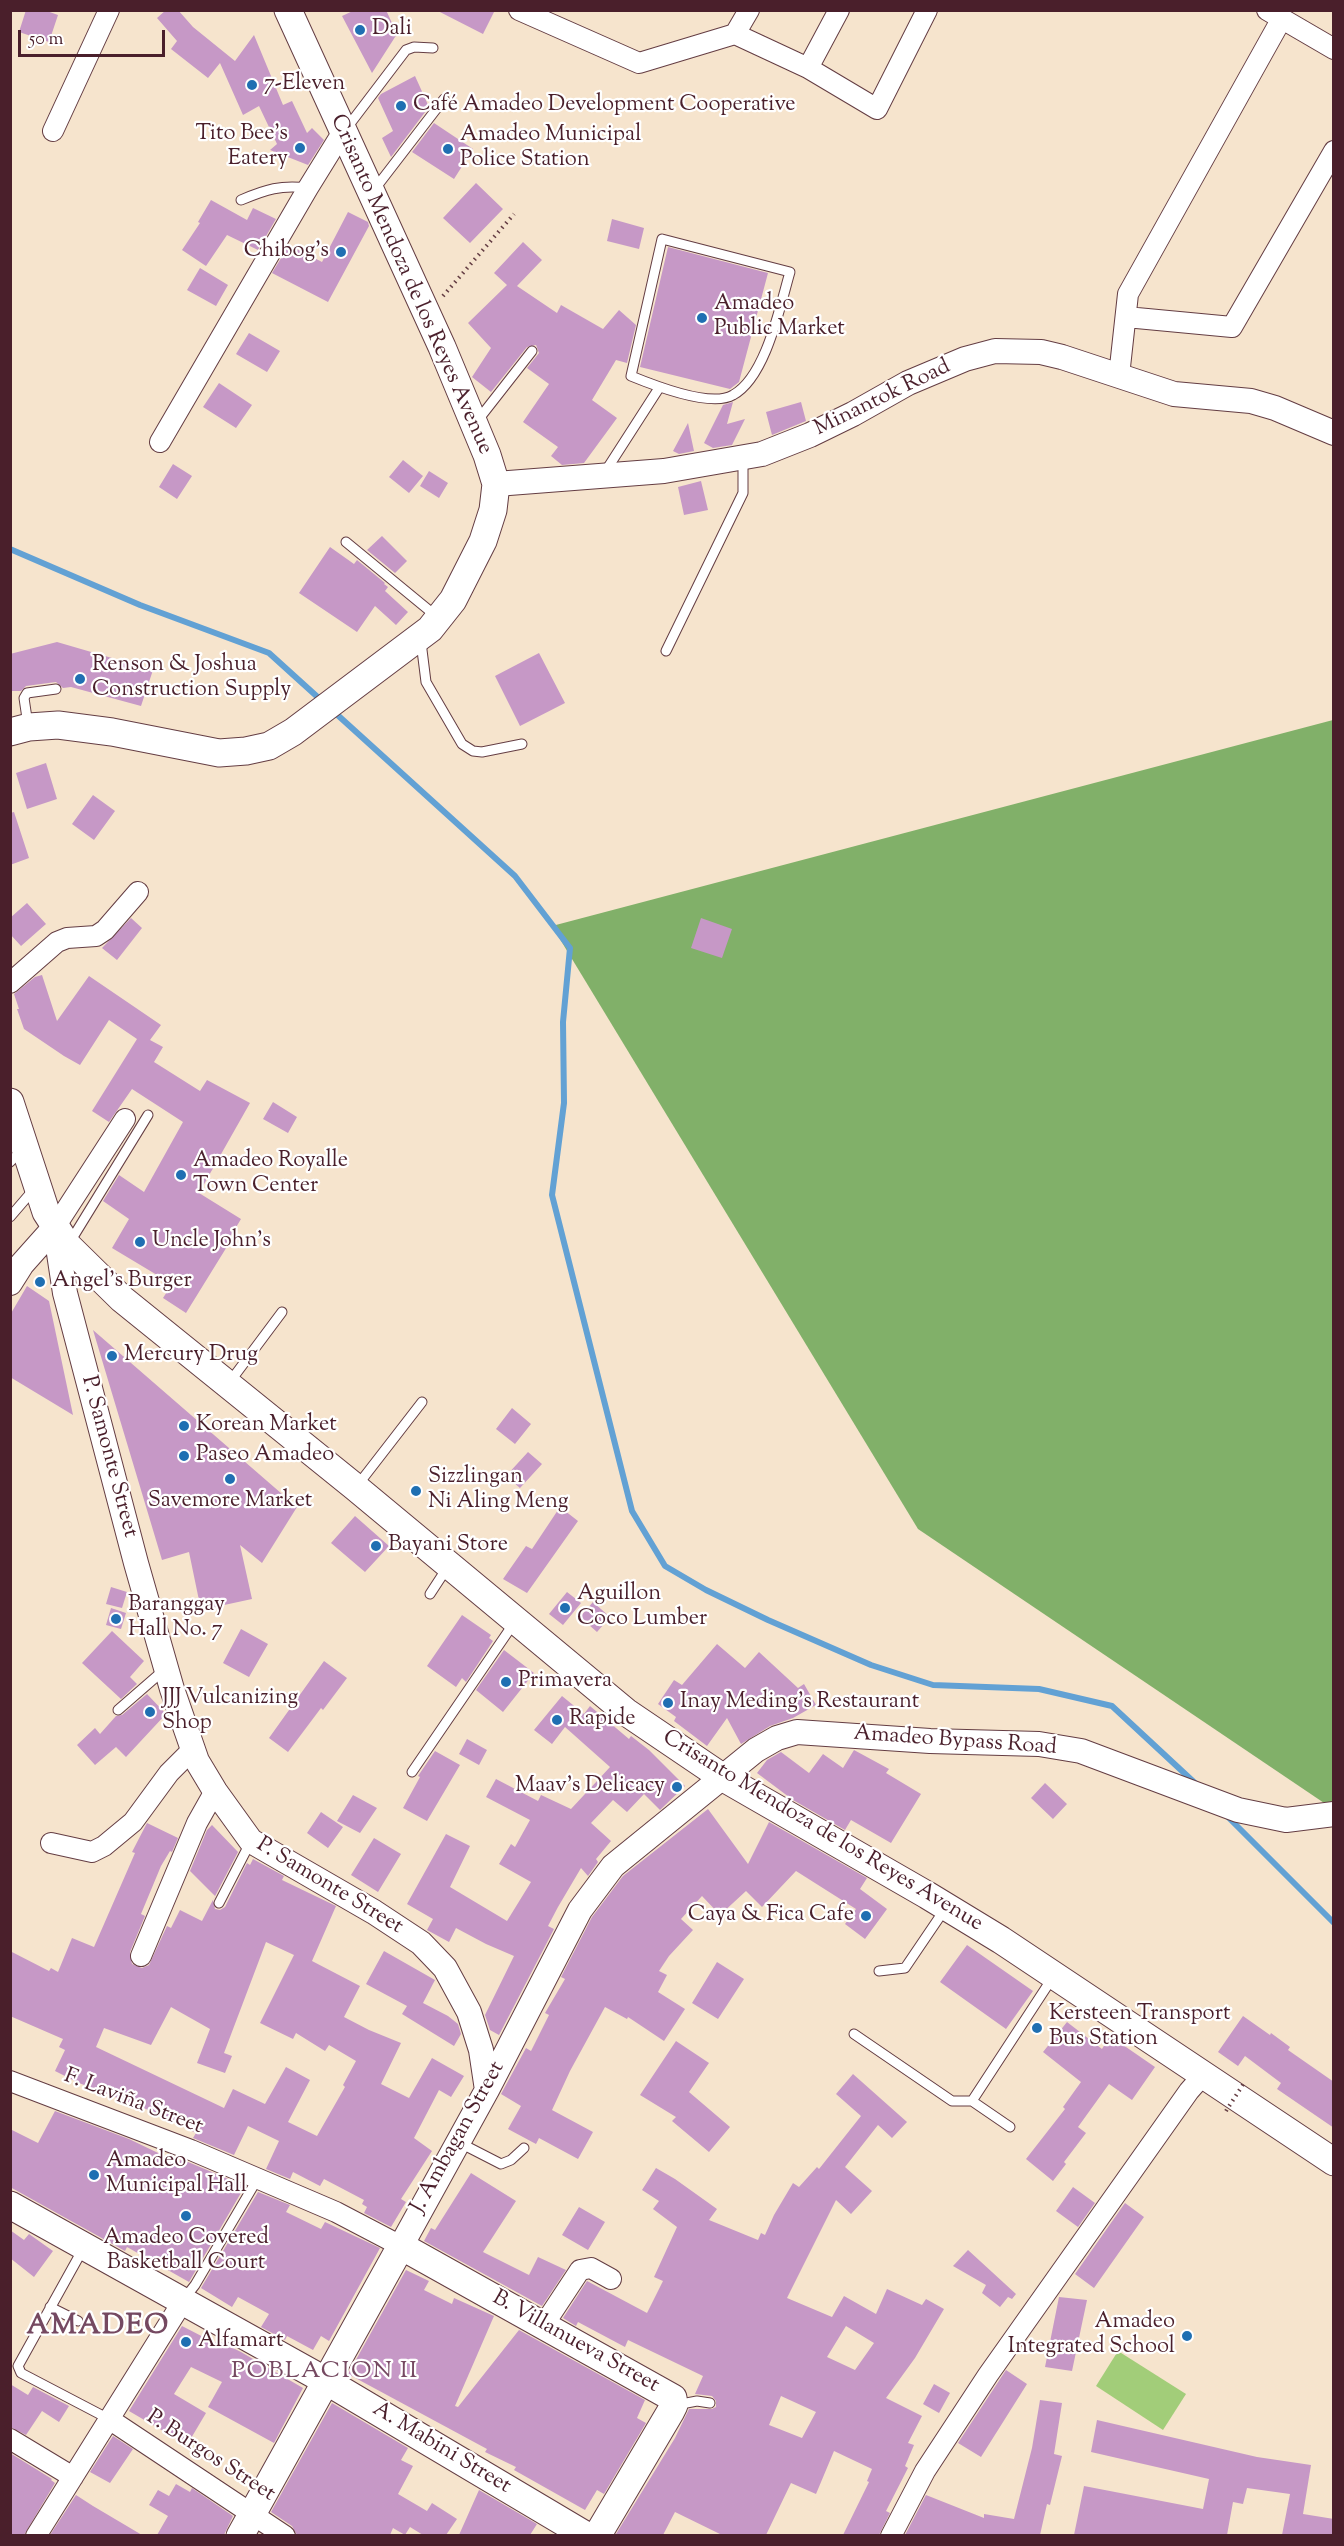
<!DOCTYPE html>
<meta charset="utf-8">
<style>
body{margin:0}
#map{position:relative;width:1344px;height:2546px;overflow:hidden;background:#f6e4cd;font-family:"Sorts Mill Goudy",serif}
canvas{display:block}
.frame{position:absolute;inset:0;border:12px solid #4a1f2b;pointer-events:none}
.scale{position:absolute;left:18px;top:30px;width:147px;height:27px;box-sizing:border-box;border:3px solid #4a1f2b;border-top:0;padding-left:8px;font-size:18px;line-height:21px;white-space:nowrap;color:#4a1f2b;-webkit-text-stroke:4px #fff;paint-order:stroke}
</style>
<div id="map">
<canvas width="1344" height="2546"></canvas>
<div class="frame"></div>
<div class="scale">50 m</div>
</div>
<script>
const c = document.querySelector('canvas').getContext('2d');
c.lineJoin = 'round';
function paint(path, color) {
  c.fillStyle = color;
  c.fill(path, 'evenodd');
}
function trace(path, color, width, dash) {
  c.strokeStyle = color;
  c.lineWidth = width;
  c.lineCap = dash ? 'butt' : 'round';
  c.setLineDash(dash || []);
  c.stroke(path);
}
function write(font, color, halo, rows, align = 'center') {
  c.font = font + ' "Sorts Mill Goudy",serif';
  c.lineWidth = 4.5;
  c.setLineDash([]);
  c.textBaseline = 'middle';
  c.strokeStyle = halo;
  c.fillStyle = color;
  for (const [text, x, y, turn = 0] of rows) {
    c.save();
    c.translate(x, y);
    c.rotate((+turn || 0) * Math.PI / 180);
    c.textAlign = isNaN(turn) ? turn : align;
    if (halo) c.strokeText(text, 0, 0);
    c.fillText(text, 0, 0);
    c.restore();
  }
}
paint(new Path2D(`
 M1118 2351 1186 2394 1163 2430 1096 2386Z`), '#a2cd79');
paint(new Path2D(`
 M1333 720V1809L918 1529 552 926Z`), '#81b069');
trace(new Path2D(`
 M10 549 140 605 269 653 322 701
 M332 710 515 876 570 948 563 1022 564 1103 552 1195 632 1511 665 1566 706 1590 768 1620 871 1665 933 1685 1039 1689 1112 1706 1196 1784
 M1228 1817 1334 1923`), '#62a1d4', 6);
paint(new Path2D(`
 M26 10H44L58 15 49 42 19 32Z
 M166 10H178L193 27 235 61 254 35 283 105 292 101 307 133 312 128 324 140 308 165 270 150 277 144 259 106 243 115 220 63 208 78 171 49 177 41 157 18Z
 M355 10H386L397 34 372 73 342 16Z
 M436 10H495L483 34Z
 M415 76 429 107 391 157 382 138 393 131 378 98 381 94Z
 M434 123 473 149 454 179 412 152Z
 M476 183 503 209 470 243 443 218Z
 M211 200 247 220 253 208 276 219 258 250 227 235 206 266 182 250 200 223 198 222Z
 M348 212 368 222 369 226 328 302 272 273 289 245 322 262Z
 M612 219 644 228 639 249 607 241Z
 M523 242 542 260 517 286 557 313 561 305 603 329 619 310 636 325 627 363 616 360 592 400 617 418 584 463 562 465 551 456 558 447 523 422 549 384 527 368 539 353 536 345 527 347 491 392 472 377 491 348 468 323 507 285 494 273Z
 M668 247 768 273 739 382 730 389 640 367Z
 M200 268 228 285 216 306 187 290Z
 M249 333 280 351 267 372 236 354Z
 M219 383 252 405 236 428 203 407Z
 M733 402 727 424 745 419 732 445 713 448 704 443 723 405Z
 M801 402 806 421 772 435 766 412Z
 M688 423 694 451 679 454 673 451Z
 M403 460 423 476 409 493 389 477Z
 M173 464 192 476 177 499 159 487Z
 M429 471 448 483 439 498 420 486Z
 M701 481 708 510 684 515 678 487Z
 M382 536 407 561 395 573 367 550Z
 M330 547 354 564 357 560 385 583 384 584 388 587 385 591 408 612 396 625 375 606 357 632 299 593Z
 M57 642 153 670 141 706 71 687 63 688 56 682 26 686 21 691H10V654Z
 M539 653 565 703 520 726 495 676Z
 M46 763 57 799 27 809 16 773Z
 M93 795 115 811 94 840 72 824Z
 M14 812 29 858 10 865V813Z
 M27 903 46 924 21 946 10 934V918Z
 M131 918 142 928 117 960 102 948Z
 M701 918 732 929 722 958 691 948Z
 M42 975 57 1021 89 976 161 1025 150 1040 163 1047 154 1062 200 1091 207 1080 250 1103 199 1193 241 1219 226 1244 228 1245 186 1313 163 1298 172 1284 112 1248 129 1219 103 1201 119 1175 144 1192 183 1122 132 1089 109 1122 92 1111 137 1039 109 1020 80 1065 64 1056 24 1029 17 1009H19L14 994 35 977Z
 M273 1102 297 1117 288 1133 263 1119Z
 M27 1286 49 1301 73 1415 10 1377V1315Z
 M93 1330 297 1507 262 1563 240 1545 252 1599 201 1610 189 1552 162 1560Z
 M512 1408 531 1424 515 1444 496 1429Z
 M528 1452 542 1464 520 1488 506 1476Z
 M560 1507 578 1521 527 1593 503 1579 526 1546 532 1549Z
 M355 1516 389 1546 365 1572 331 1543Z
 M111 1587 127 1592 122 1608 106 1604Z
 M567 1592 581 1603 563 1625 549 1614Z
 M593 1602 610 1617 597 1632 580 1617Z
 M111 1608 126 1613 121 1629 106 1625Z
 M462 1615 491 1635 489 1638 493 1641 466 1682 462 1678 456 1687 427 1666Z
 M241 1629 268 1644 249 1677 223 1663Z
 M112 1631 144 1661 130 1677 137 1684 121 1699 82 1663Z
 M717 1644 745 1668 759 1652 798 1688 804 1684 816 1705 793 1718 770 1726 741 1744 727 1718 707 1746 674 1721 676 1717 658 1704 674 1680 682 1685Z
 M504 1650 534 1673 503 1712 476 1690Z
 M324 1661 347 1678 323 1710 321 1708 288 1752 269 1738Z
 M147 1694 166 1714 126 1757 116 1747 95 1765 77 1745 95 1728 100 1734 116 1716 122 1715Z
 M562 1696 584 1714 590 1706 629 1739 631 1736 649 1750 685 1786 660 1810 644 1794 627 1812 613 1800 591 1823 611 1841 596 1859 598 1862 588 1876 581 1868 558 1907 548 1926 554 1929 499 2035 490 2030 485 2015 514 1956 486 1944 456 1928 449 1942 427 1930 433 1919 407 1904 446 1834 470 1846 450 1887 507 1921 531 1882 499 1864 511 1844 515 1847 530 1820 486 1797 496 1779 538 1801 541 1795 571 1809 610 1767 565 1727 552 1744 534 1730Z
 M467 1739 487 1750 479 1765 459 1754Z
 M854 1750 889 1769 886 1773 921 1794 891 1843 851 1820 845 1830 793 1800 757 1773 767 1760 781 1752 809 1773 823 1754 843 1768Z
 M435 1751 460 1765 427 1821 403 1808 420 1777 418 1776Z
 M1045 1783 1067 1804 1053 1819 1031 1798Z
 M353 1795 377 1808 360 1833 337 1821Z
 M708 1809 748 1864 769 1822 867 1878 860 1889 887 1909 865 1939 845 1924 856 1909 796 1871 762 1907 746 1891 720 1915 702 1896 681 1919 693 1930 669 1956 659 1971 667 1975 658 1992 685 2009 664 2041 628 2017 627 2019 605 2007 570 2071 552 2110 593 2132 578 2159 539 2138 536 2144 508 2129 521 2106 501 2094 526 2048 531 2051 549 2015 545 2013 565 1979 561 1977 592 1917 623 1876Z
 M321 1812 343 1827 328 1848 307 1833Z
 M147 1823 178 1838 172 1852 170 1851 161 1866 141 1914 145 1916 130 1952 132 1964 142 1968 149 1965 167 1926 171 1928 180 1910 202 1921 215 1896 190 1871 207 1830 212 1825 238 1852 213 1900 215 1909 220 1910 225 1907 247 1863 250 1865 253 1859 284 1876 282 1880 336 1906 312 1961 360 1986 344 2017 369 2030 401 2043 381 2084 409 2098 432 2058 464 2076 451 2097 439 2090 414 2138 432 2151 401 2199 406 2202 391 2227 364 2213 367 2207 362 2204 364 2200 324 2179 320 2186 293 2172 290 2179 266 2169 279 2141 248 2126 234 2155 193 2138 196 2133 151 2111 79 2083 55 2071 65 2050 59 2047 63 2039 10 2016V1951L49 1971 51 1968 58 1972 72 1938 94 1947 135 1853 132 1852ZM266 1942 294 1955 260 2023 293 2039 296 2033 325 2051 329 2045 356 2061 343 2085 345 2087 317 2136 288 2122 310 2080 286 2067 265 2104 233 2089 224 2108 96 2047 104 2028 151 2045 171 2007 210 2029 197 2063 225 2073 232 2056 224 2053Z
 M374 1838 401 1854 378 1892 351 1875Z
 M967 1945 1033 1991 1006 2029 940 1982Z
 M384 1951 435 1980 423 2003 448 2016 458 2024 461 2034 454 2046 402 2014 407 2006 366 1984Z
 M717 1962 744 1979 718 2019 692 2003Z
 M1243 2016 1270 2035 1271 2033 1290 2047 1288 2050 1334 2082V2128L1277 2089 1281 2083 1245 2056 1238 2066 1218 2052Z
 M1067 2022 1102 2049 1110 2036 1155 2067 1132 2100 1109 2084 1078 2127 1086 2133 1064 2162 1066 2164 1053 2181 1026 2159 1065 2109 1063 2107 1081 2082 1043 2052Z
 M676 2041 709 2063 689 2092 730 2127 709 2152 672 2121 676 2117 640 2095Z
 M853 2074 907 2122 892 2138 878 2125 845 2167 872 2191 851 2214 836 2200 787 2298 832 2317 844 2296 876 2314 887 2289 922 2305 926 2299 944 2309 915 2358 886 2398 922 2416 908 2443 914 2445 905 2466 908 2468 886 2511 890 2513 879 2535H843L869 2482 867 2481 872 2469 834 2451 816 2494 791 2483 766 2535H722L675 2512 663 2535 616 2534 675 2438 689 2409H712L716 2407V2401L712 2396 695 2394 703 2376 628 2340 625 2347 578 2322 576 2326 563 2318 587 2281 647 2313 663 2281 654 2277 677 2227 653 2209 659 2201 642 2190 656 2168 675 2179 717 2209 709 2220 758 2240 761 2233 765 2235 774 2215 793 2183 799 2187 817 2167 819 2169 861 2116 836 2094ZM846 2326 874 2343 855 2370 827 2357ZM781 2396 816 2412 802 2438 769 2425Z
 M55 2111 129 2139 179 2163 181 2159 245 2186 189 2282 127 2247 125 2251 10 2187V2129L38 2143Z
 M471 2173 516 2201 483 2252 529 2275 538 2257 566 2270 542 2306 424 2241 431 2228 435 2230Z
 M1073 2187 1095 2203 1078 2227 1056 2211Z
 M258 2192 290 2205 286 2212 321 2229 325 2222 380 2248 329 2341 321 2336 313 2350 287 2336 285 2340 261 2327 269 2314 238 2297 232 2307 201 2288Z
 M1125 2203 1144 2217 1094 2288 1075 2274Z
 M579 2207 605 2222 588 2250 562 2235Z
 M10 2230 24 2240 29 2234 53 2251 34 2277 10 2258Z
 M968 2250 1016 2294 1012 2299 1008 2297 1000 2307 982 2293 986 2285 953 2266Z
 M406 2270 429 2281 424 2290 452 2304 454 2298 494 2316 455 2406 458 2407 519 2330 645 2400 637 2418 646 2423 604 2494 597 2490 585 2510 514 2470 516 2467 485 2452 487 2449 348 2374Z
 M1059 2297 1087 2300 1072 2371 1045 2367Z
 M182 2326 215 2343 217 2340 241 2352 303 2388 274 2443 208 2407 222 2382 191 2367 174 2394 206 2413 187 2445 129 2411Z
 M1006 2370 1027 2384 981 2457 958 2443Z
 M10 2384 28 2395 33 2387 69 2406 59 2422 42 2411 26 2435 10 2427Z
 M934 2384 950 2393 939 2413 923 2404Z
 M1040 2400 1062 2403 1054 2454 1062 2456 1050 2505 1047 2504 1040 2535H905L926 2495 984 2518V2514L1014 2519 1032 2448Z
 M332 2403 408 2448 401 2460 413 2466 398 2494 427 2511 432 2503 457 2519 446 2535H423L410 2527 405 2535 393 2528 390 2535H297L292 2526 271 2512Z
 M1097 2420 1257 2457 1311 2465 1303 2514 1334 2519V2535H1282L1290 2494 1247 2488 1243 2504 1233 2502 1227 2535H1074L1084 2486 1203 2509 1209 2479 1091 2452Z
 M113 2436 133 2449 110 2483 90 2472Z
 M10 2453 52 2479 51 2480 55 2483 24 2535H10Z
 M176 2484 190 2492 192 2488 233 2516 224 2535H157L168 2516 149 2505 158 2490 169 2496Z
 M479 2490 537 2524 530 2535H459Z
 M76 2495 93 2506 142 2535H50Z`), '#c698c6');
const service = new Path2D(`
 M346 129 406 50 414 47 433 48
 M374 190 444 99
 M241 200C267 189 280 185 308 188
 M662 239 790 272C780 306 766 377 733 395 711 408 653 385 631 376Z
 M478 420 532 351
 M605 472 659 388
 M346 542 436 616
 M421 642 426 682 462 744 473 751 482 752 522 744
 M666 651 743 493V460
 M28 725 24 698 27 693 56 689
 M10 1162 22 1150
 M10 1217 35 1188
 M70 1242 148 1115
 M229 1383 282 1312
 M357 1486 422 1402
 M430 1594 447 1568
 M118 1710 164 1670
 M412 1772 514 1623
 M219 1903 250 1843
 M879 1971 905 1968 945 1909
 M854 2034 952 2101H972L1010 2127
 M972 2101 1053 1977
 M460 2143 501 2164 511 2160 524 2148
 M83 2249 18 2366 21 2373 109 2419
 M184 2299 195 2285 258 2178
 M50 2307 78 2321
 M676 2405 697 2401 710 2403`);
const minor = new Path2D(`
 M519 10 639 63 735 34 808 68 839 10
 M1267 10 1334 49
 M735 34 749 10
 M808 68 877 109 927 10
 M53 131 109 10
 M1126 317 1232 327 1334 151
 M1119 376 1128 294 1281 20
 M160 442 308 188 342 133
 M10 983 57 942 67 938 96 936 105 930 138 892
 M55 1227 125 1119
 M51 1843 92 1852 104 1846 133 1822 169 1773 193 1749
 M141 1956 197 1823 215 1791
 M10 2081 191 2150 336 2212 401 2246
 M543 2326 580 2270 591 2268 611 2279
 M109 2419 285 2536
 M10 2439 73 2477
 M36 2536 183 2301
 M891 2536 925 2471 988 2375 1189 2091 1204 2074`);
const tertiary = new Path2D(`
 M496 484 664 471 762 454 810 435 853 414 908 383 965 359 995 351 1041 352 1062 357 1174 394 1251 401 1275 408 1334 433
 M55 1227 65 1293 136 1563 172 1689 197 1761 215 1791 251 1841 374 1912 421 1943 445 1968 469 2012 481 2050 487 2090
 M10 1283 22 1264 55 1227
 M401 2246 487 2090 580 1910 613 1866 756 1750 777 1738 797 1732 930 1741 1039 1744 1081 1751 1238 1810 1286 1820 1334 1814`);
const secondary = new Path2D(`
 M10 732 29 727 58 725 112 732 219 753 246 751 269 746 293 732 430 629 453 600 483 541 493 510 496 484 487 455 442 347 288 10
 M10 1102 46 1212 68 1246 122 1299 355 1487 626 1712 722 1777 927 1895 1001 1940 1334 2162
 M10 2205 326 2381 587 2536
 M240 2536 401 2246 673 2398 674 2405 671 2411 597 2536`);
trace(service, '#643d43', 11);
trace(minor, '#643d43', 22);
trace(tertiary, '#643d43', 26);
trace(secondary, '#643d43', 29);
trace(new Path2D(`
 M443 296 514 214`), '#643d43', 4, [1.5, 4.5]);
trace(service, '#fff', 9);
trace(minor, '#fff', 20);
trace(tertiary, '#fff', 24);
trace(secondary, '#fff', 27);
trace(new Path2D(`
 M1226 2111 1244 2083`), '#643d43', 4, [1.5, 4.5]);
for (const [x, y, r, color] of [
 [360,30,6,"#1f6fb2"],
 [252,85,6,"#1f6fb2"],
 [401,106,6,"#1f6fb2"],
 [300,148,6,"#1f6fb2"],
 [448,149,6,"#1f6fb2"],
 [341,252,6,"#1f6fb2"],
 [702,318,6,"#1f6fb2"],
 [80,679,6,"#1f6fb2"],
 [181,1175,6,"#1f6fb2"],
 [140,1242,6,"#1f6fb2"],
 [40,1282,6,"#1f6fb2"],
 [112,1356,6,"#1f6fb2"],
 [184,1426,6,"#1f6fb2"],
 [184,1456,6,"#1f6fb2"],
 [230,1479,6,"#1f6fb2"],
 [416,1491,6,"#1f6fb2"],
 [376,1546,6,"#1f6fb2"],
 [565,1608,6,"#1f6fb2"],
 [116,1619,6,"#1f6fb2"],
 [506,1682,6,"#1f6fb2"],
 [668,1703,6,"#1f6fb2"],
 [150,1712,6,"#1f6fb2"],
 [557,1720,6,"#1f6fb2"],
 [677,1787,6,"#1f6fb2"],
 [866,1916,6,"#1f6fb2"],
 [1037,2028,6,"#1f6fb2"],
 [94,2175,6,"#1f6fb2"],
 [186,2216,6,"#1f6fb2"],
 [1187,2336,6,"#1f6fb2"],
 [186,2342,6,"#1f6fb2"]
]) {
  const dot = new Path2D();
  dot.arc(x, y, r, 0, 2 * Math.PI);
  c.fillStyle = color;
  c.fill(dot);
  trace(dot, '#fff', 2);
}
write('22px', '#4a1f2b', '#fff', [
 ["Dali",372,30],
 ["7-Eleven",264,85],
 ["Café Amadeo Development Cooperative",413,106],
 ["Tito Bee's",288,135,"right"],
 ["Eatery",288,160,"right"],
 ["Amadeo Municipal",460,136],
 ["Police Station",460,161],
 ["Chibog's",329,252,"right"],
 ["Amadeo",714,305],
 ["Public Market",714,330],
 ["Renson & Joshua",92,666],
 ["Construction Supply",92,691],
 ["Amadeo Royalle",193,1162],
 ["Town Center",193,1187],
 ["Uncle John's",152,1242],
 ["Angel's Burger",52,1282],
 ["Mercury Drug",124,1356],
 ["Korean Market",196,1426],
 ["Paseo Amadeo",196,1456],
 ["Sizzlingan",428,1478],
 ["Ni Aling Meng",428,1503],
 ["Savemore Market",230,1502,"center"],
 ["Bayani Store",388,1546],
 ["Aguillon",577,1595],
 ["Coco Lumber",577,1620],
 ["Baranggay",128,1606],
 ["Hall No. 7",128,1631],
 ["Primavera",518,1682],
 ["JJJ Vulcanizing",162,1699],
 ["Shop",162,1724],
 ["Inay Meding's Restaurant",680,1703],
 ["Rapide",569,1720],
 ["Maav's Delicacy",665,1787,"right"],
 ["Caya & Fica Cafe",854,1916,"right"],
 ["Kersteen Transport",1049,2015],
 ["Bus Station",1049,2040],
 ["Amadeo",106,2162],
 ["Municipal Hall",106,2187],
 ["Amadeo Covered",186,2239,"center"],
 ["Basketball Court",186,2264,"center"],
 ["Amadeo",1175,2323,"right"],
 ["Integrated School",1175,2348,"right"],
 ["Alfamart",198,2342]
], 'left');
write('22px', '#4a1f2b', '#fff', [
 ["Crisanto Mendoza de los Reyes Avenue",410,285,66],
 ["Minantok Road",883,399,-26],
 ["P. Samonte Street",108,1457,75],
 ["Amadeo Bypass Road",955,1742,4],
 ["Crisanto Mendoza de los Reyes Avenue",822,1832,31],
 ["P. Samonte Street",329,1887,31],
 ["F. Laviña Street",133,2103,21],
 ["J. Ambagan Street",459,2138,-61],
 ["B. Villanueva Street",575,2343,29],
 ["A. Mabini Street",441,2449,31],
 ["P. Burgos Street",210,2457,33]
]);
c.letterSpacing = '1.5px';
write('24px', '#754961', '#fff', [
 ["POBLACION II",325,2373]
]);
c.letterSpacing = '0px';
c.letterSpacing = '1.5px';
write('bold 28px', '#754961', '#fff', [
 ["AMADEO",98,2328]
]);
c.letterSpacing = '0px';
</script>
